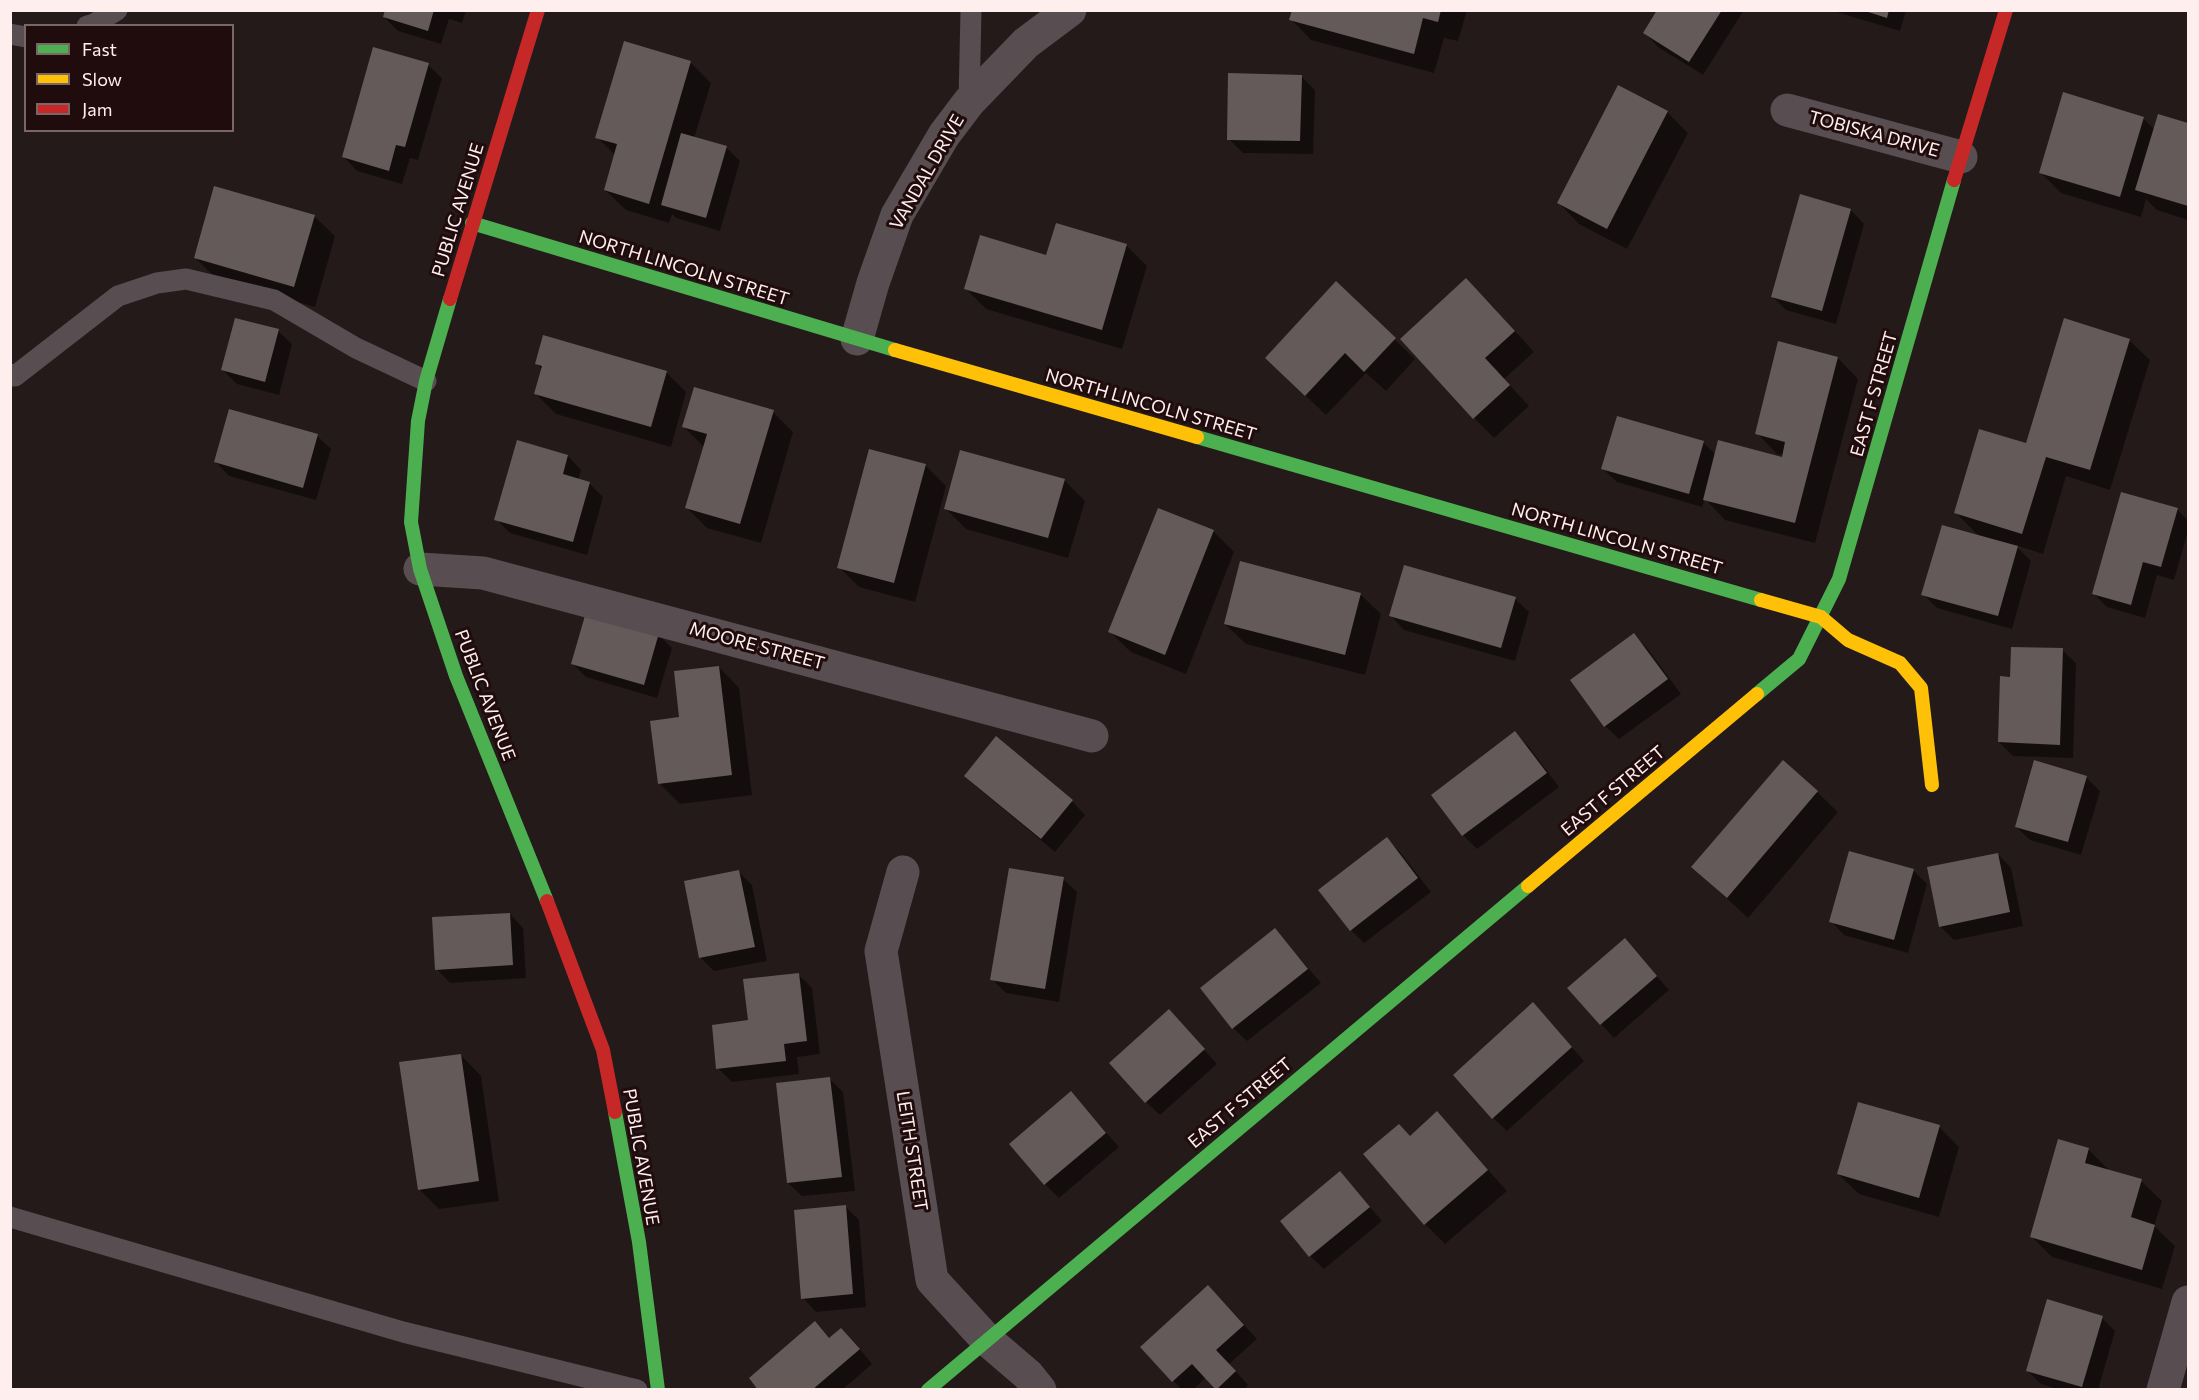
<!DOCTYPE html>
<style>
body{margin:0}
#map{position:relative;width:2199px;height:1400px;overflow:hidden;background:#251a1a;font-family:Commissioner,sans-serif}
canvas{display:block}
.frame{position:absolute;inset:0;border:12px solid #fee;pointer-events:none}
.legend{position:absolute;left:24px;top:24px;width:210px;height:108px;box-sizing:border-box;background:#200c0c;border:2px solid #796666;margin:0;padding:8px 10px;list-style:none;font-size:18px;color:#fee}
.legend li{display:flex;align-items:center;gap:12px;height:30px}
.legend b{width:30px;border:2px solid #796666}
</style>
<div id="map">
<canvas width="2199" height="1400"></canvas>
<div class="frame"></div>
<ul class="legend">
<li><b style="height:8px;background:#4caf50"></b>Fast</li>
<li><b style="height:8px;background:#ffc107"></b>Slow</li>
<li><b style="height:8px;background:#c62828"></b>Jam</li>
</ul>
</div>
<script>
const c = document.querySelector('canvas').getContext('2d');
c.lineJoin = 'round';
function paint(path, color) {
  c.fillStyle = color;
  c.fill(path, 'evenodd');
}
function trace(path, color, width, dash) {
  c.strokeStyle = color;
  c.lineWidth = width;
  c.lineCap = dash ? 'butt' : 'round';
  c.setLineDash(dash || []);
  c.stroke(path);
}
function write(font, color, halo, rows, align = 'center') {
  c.font = font + ' Commissioner,sans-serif';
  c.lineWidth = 6;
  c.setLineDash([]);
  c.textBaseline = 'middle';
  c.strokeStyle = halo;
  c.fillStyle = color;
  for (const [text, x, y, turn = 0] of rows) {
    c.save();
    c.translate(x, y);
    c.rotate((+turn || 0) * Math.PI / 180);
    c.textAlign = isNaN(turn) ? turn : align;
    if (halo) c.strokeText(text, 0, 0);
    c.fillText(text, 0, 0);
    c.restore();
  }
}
paint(new Path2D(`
 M386 10H466L462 23 449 19 441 44 398 31 384 17Z
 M1293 10H1467L1458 41 1444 38 1434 73 1311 40 1291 19Z
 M1659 10H1744L1703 75 1658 47 1645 33Z
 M1830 10H1906L1900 31Z
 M690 62 711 83 694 138 726 147 740 161 720 231 676 218 672 214 669 223 626 210 605 190 615 155 597 137Z
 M428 65 442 78 418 160 410 158 402 184 357 171 344 157Z
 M1301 76 1315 90 1313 154 1243 153 1229 139Z
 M1667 112 1688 133 1627 249 1579 224 1559 203Z
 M2159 116 2188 125V220L2157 210 2146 199 2141 217 2061 193 2041 173 2143 118 2155 130Z
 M1851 210 1864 224 1836 324 1786 310 1772 296Z
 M314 216 335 236 315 307 216 278 195 258Z
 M1126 245 1147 266 1122 349 986 309 965 288 1047 257Z
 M1336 284 1415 359 1386 391 1366 373 1326 415 1287 378Z
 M1487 300 1534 352 1504 379 1529 406 1494 438 1474 418Z
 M278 331 292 344 279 395 237 384 223 370Z
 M2129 340 2150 360 2110 490 2066 476 2043 554 2015 545 2031 561 2012 629 1937 608 1923 594 1980 537 1956 513 2027 445Z
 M1838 358 1858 379 1815 543 1725 520 1705 499 1702 507 1617 482 1603 469 1703 442 1716 455 1783 459 1784 455 1777 454 1757 433Z
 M537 364 666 372 686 392 671 447 556 414 536 394 543 370Z
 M773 412 793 432 761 543 707 528 687 508 704 447 684 427Z
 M317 436 331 449 316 500 229 476 216 462Z
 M568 456 581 470 578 480 590 484 603 497 587 555 510 533 496 519Z
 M926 466 946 486 915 602 859 587 839 567Z
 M1064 480 1085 501 1068 558 966 529 946 509Z
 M2177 509 2188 521V531L2174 580 2157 575 2145 618 2107 607 2094 594Z
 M1213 531 1234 552 1186 674 1131 652 1110 632Z
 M1360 594 1381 614 1365 675 1246 644 1225 624Z
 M1515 599 1529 612 1515 661 1404 630 1391 616Z
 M658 634 672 648 657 698 586 677 573 664Z
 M1634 635 1647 648 1681 694 1619 739 1605 726Z
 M2062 650 2076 663 2073 758 2013 756 1999 742 2012 678Z
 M719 667 739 688 752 795 680 804 659 783Z
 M1515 733 1529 747 1559 787 1477 849 1463 835 1433 795Z
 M966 776 1072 801 1085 815 1055 852 979 789Z
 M2086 777 2100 791 2081 855 2030 840 2016 827Z
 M1817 792 1838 812 1748 918 1693 867Z
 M1387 839 1400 852 1431 892 1364 943 1351 930Z
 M1850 852 1914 871 1927 884 1908 953 1844 935 1831 921Z
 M1998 854 2011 868 2023 926 1954 940 1940 926Z
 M738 871 752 885 767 961 714 971 701 958Z
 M1063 879 1077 892 1059 1002 1006 993 992 979Z
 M510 914 523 928 526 978 450 983 437 969Z
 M1275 930 1321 983 1247 1041 1233 1028Z
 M1625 940 1669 990 1614 1038 1601 1024Z
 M798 974 812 988 820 1054 797 1057 799 1074 732 1082 718 1068 750 1022Z
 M1546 1018 1584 1061 1507 1131 1493 1118Z
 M1182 1025 1217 1064 1160 1115 1146 1102Z
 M461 1055 481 1076 499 1201 439 1209 419 1189Z
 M830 1079 843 1092 855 1191 802 1196 788 1183Z
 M1071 1093 1119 1147 1059 1198 1045 1184Z
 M1437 1113 1507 1191 1445 1244 1425 1224 1410 1137Z
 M1939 1127 1959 1147 1939 1217 1859 1194 1838 1174Z
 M2059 1141 2089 1150 2109 1170 2141 1181 2162 1201 2154 1226 2175 1246 2162 1289 2052 1257 2031 1236Z
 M1340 1173 1382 1221 1324 1269 1310 1256Z
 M846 1207 859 1220 866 1307 816 1312 803 1298Z
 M1222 1301 1257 1339 1229 1364 1248 1385 1244 1390H1218L1206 1377 1193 1390H1182L1142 1347Z
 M2102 1318 2115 1331 2098 1390H2060L2041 1384 2027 1370Z
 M814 1323 830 1339 855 1343 872 1364 842 1390H760Z`), '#0007');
paint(new Path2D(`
 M385 10H434L428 31 383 17Z
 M1292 10H1441L1438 22 1423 18 1414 54 1289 20Z
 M1657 10H1722L1689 62 1643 33Z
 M1862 10H1889L1887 18Z
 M624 41 691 61 649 204 604 190 617 144 595 138Z
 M373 47 429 63 405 147 396 145 389 171 342 157Z
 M1228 73 1302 75 1300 141 1227 140Z
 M1618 85 1668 111 1607 229 1557 203Z
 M2063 92 2144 117 2120 197 2039 173Z
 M2158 114 2188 123V206L2135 190Z
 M681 133 727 146 706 218 661 205Z
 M214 186 315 215 294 287 194 258Z
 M1800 194 1851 209 1822 311 1771 297Z
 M1056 223 1127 244 1102 330 964 289 980 235 1046 255Z
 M1466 278 1515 331 1485 358 1510 385 1473 419 1400 339Z
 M1336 281 1396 338 1364 372 1345 353 1305 396 1265 358Z
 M235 318 279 329 265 382 221 370Z
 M2064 318 2130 339 2090 470 2046 457 2022 534 1954 513 1979 429 2026 443Z
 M543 335 667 371 651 427 534 394 542 366 535 364Z
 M1778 341 1838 357 1795 523 1703 500 1718 440 1782 457 1785 442 1755 434Z
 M694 387 774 410 740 524 685 508 707 434 682 427Z
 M229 409 318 434 303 488 214 462Z
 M1617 416 1704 441 1689 494 1601 469Z
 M517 440 568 455 563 474 590 482 573 542 494 520Z
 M869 449 926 464 894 583 837 568Z
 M960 450 1065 479 1048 538 944 509Z
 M2121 492 2178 508 2161 567 2143 562 2131 605 2092 594Z
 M1158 508 1214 530 1165 655 1108 632Z
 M1942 525 2018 546 1998 616 1921 595Z
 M1240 561 1361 593 1345 655 1224 624Z
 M1404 565 1516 597 1501 648 1389 616Z
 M586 612 659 633 644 685 571 664Z
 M1634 633 1668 679 1604 727 1570 680Z
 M2011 647 2063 648 2060 745 1998 742 2000 676 2010 677Z
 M719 666 732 775 658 784 650 721 679 717 674 671Z
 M1515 731 1547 773 1462 836 1431 795Z
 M996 736 1073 800 1041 839 964 776Z
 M1783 760 1818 791 1727 898 1691 867Z
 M2034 760 2087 776 2068 842 2015 827Z
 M1387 837 1418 878 1350 931 1318 890Z
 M1849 851 1914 869 1894 940 1829 922Z
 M1998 853 2010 912 1939 927 1927 867Z
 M1009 868 1064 877 1045 989 990 980Z
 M739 870 755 947 699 958 684 881Z
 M510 913 513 965 435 970 432 917Z
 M1275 928 1308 969 1232 1029 1200 988Z
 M1625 938 1657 976 1600 1025 1567 988Z
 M799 973 807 1041 784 1044 786 1061 716 1069 712 1025 748 1020 743 979Z
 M1533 1002 1572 1047 1492 1119 1453 1075Z
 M1169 1009 1205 1049 1145 1103 1109 1063Z
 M461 1054 479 1181 418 1190 399 1062Z
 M830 1077 842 1177 787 1183 776 1083Z
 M1071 1091 1106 1133 1044 1185 1009 1144Z
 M1858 1102 1940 1125 1919 1198 1837 1174Z
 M1437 1111 1488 1170 1424 1225 1363 1154 1399 1124 1410 1136Z
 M2058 1139 2089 1148 2085 1163 2142 1179 2131 1217 2155 1225 2142 1270 2030 1237Z
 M1340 1171 1370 1207 1309 1257 1280 1221Z
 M846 1205 853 1294 801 1299 794 1210Z
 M1208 1285 1244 1325 1216 1350 1236 1371 1216 1390 1192 1364 1172 1382 1140 1347Z
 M2047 1299 2103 1316 2082 1387 2026 1371Z
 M815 1321 829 1338 841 1328 860 1349 812 1390H758L749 1378Z`), '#645a59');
trace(new Path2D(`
 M87 26 94 24 117 10
 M10 34 26 37
 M969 102 971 10
 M10 374 15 376 118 296 157 283 186 279 274 300 356 348 426 381
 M10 1217 403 1332 637 1390`), '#584d50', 21);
trace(new Path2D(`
 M1787 110 1961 157
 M857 339 873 283 897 215 944 135 969 102 1026 43 1070 10
 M420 569 483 573 1092 736
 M903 872 881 951 932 1280 986 1339 1028 1375 1040 1390
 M2163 1390 2188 1302`), '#584d50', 33);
trace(new Path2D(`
 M472 223 895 350
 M450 299 426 381 418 421 411 522 420 569 456 676 547 901
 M1197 437 1761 600
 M1757 694 1799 659 1839 579 1954 180
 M615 1112 639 1242 658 1390
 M928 1390 1528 886`), '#4caf50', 14);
trace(new Path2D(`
 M895 350 1197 437
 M1761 600 1821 617 1848 640 1900 663 1921 688 1932 785
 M1528 886 1757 694`), '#ffc107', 14);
trace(new Path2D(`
 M1954 180 2006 10
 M450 299 538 10
 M547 901 603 1050 615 1112`), '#c62828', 14);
write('18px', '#fee', '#200c0c', [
 ["TOBISKA DRIVE",1874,134,15],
 ["VANDAL DRIVE",927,172,-60],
 ["PUBLIC AVENUE",458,210,-73],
 ["NORTH LINCOLN STREET",684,268,17],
 ["EAST F STREET",1874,394,-74],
 ["NORTH LINCOLN STREET",1151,405,16],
 ["NORTH LINCOLN STREET",1617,539,16],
 ["MOORE STREET",757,646,15],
 ["PUBLIC AVENUE",485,695,69],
 ["EAST F STREET",1613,791,-40],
 ["EAST F STREET",1240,1103,-40],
 ["LEITH STREET",912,1151,81],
 ["PUBLIC AVENUE",641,1157,80]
]);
</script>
